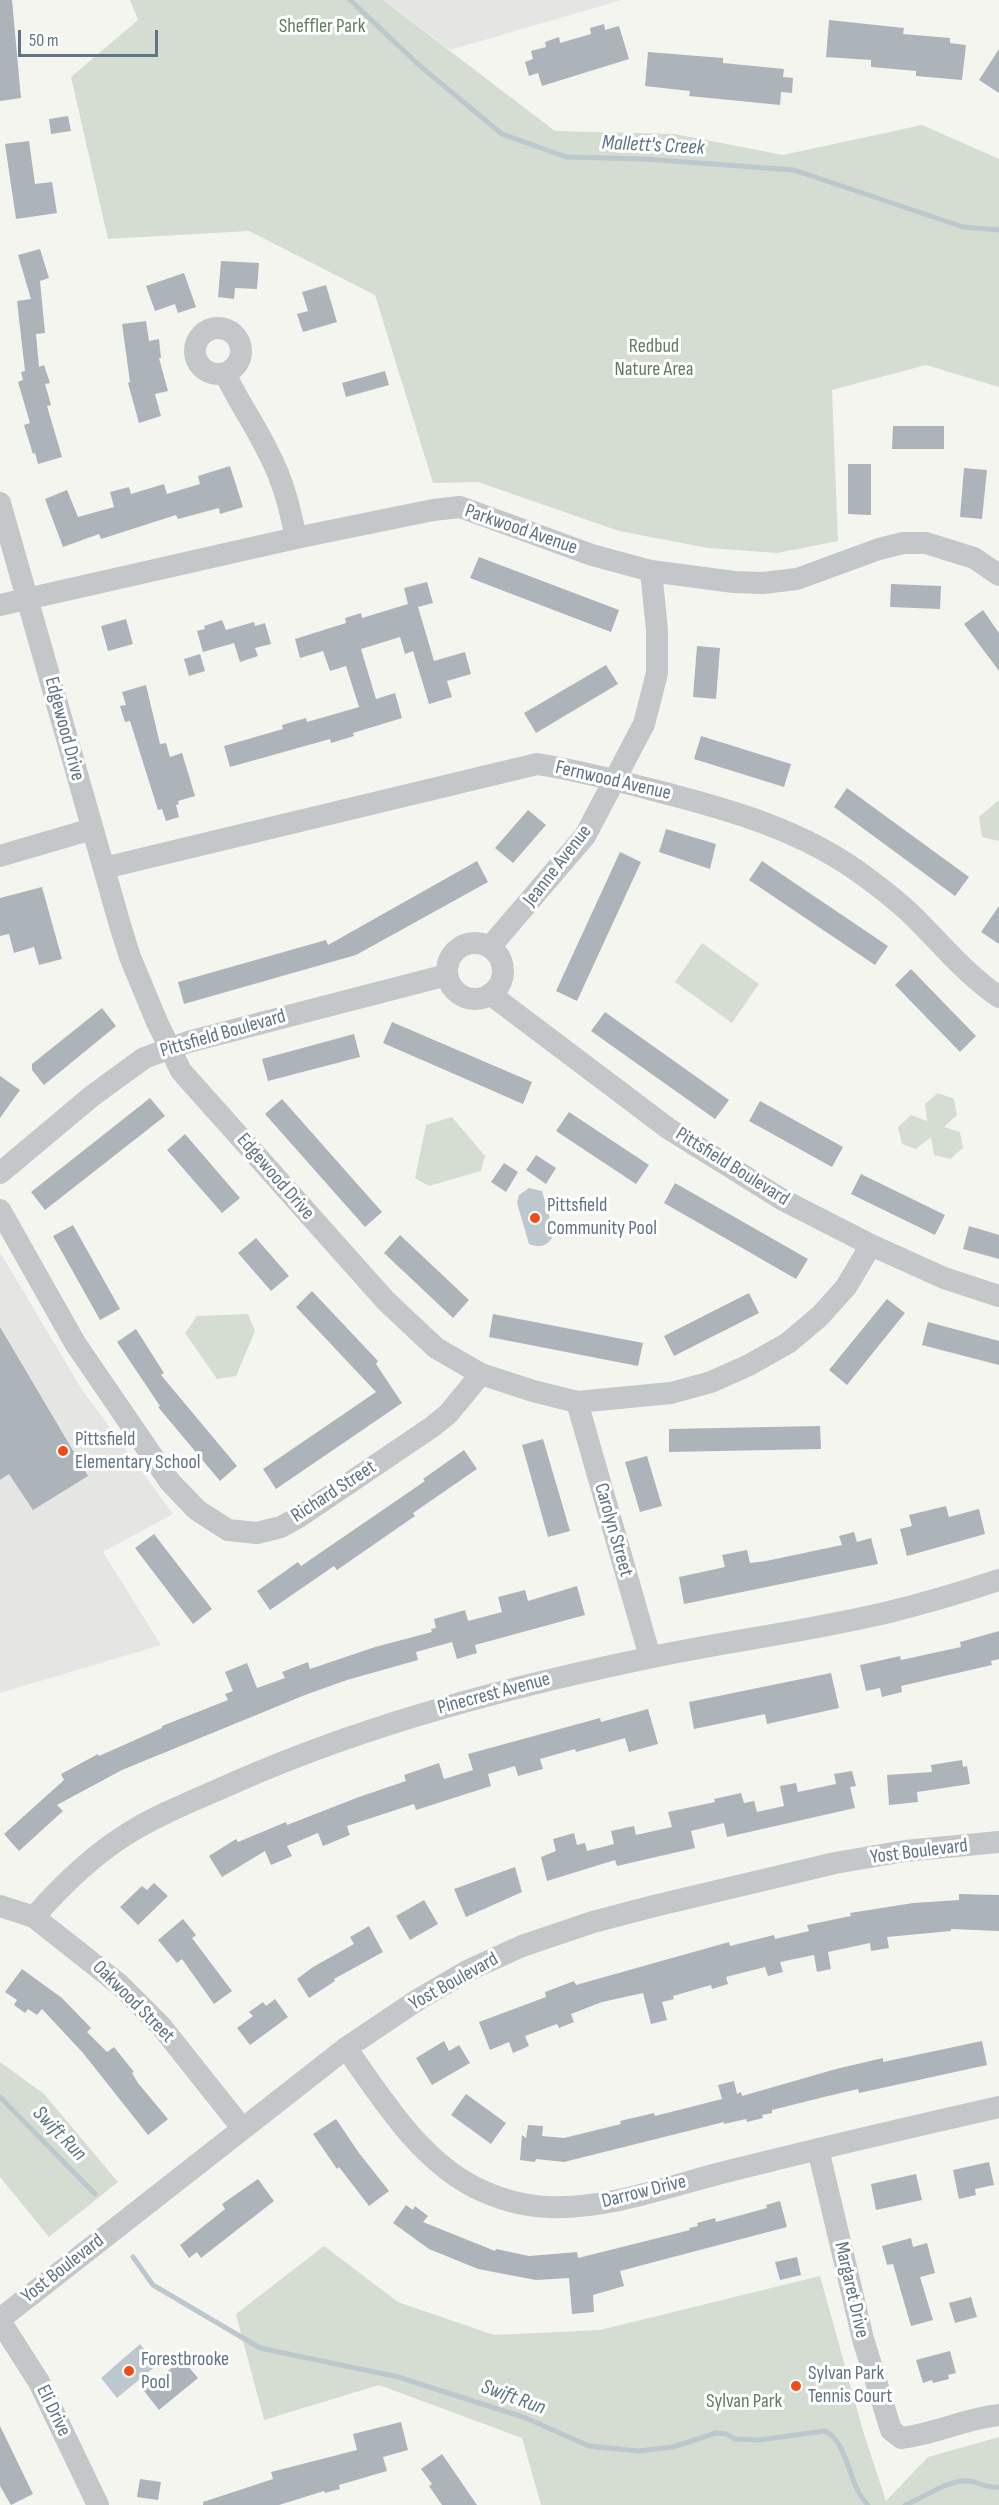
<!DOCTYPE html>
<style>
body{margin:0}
#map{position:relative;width:999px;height:2505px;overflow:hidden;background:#f5f5f0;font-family:"Sofia Sans Condensed",sans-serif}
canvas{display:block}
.scale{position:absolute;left:18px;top:30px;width:140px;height:27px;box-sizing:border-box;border:3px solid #617484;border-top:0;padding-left:8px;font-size:18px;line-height:21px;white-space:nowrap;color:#617484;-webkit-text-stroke:4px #fff;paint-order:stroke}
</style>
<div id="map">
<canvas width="999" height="2505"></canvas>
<div class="scale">50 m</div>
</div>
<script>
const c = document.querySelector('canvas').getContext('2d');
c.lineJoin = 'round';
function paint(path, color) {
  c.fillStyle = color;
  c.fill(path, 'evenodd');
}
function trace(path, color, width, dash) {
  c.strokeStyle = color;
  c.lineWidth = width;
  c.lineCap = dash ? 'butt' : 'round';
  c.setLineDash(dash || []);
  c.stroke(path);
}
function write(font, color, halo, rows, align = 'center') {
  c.font = font + ' "Sofia Sans Condensed",sans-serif';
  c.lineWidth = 6;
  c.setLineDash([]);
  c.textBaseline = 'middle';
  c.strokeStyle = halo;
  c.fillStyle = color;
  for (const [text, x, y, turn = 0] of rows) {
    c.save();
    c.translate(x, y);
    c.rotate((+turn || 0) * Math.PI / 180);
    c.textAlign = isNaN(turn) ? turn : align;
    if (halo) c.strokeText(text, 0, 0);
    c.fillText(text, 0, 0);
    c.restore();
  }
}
paint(new Path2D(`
 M383 0H622L450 50Z
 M0 1252 81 1388 173 1514 103 1552 161 1645 0 1693Z`), '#e5e6e4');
paint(new Path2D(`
 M130 0H383L555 131 675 134 783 155 922 125 999 159V387L926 365 832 390 838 541 777 553 708 548 619 531 478 482 433 483 375 295 249 231 108 239 71 77 138 20Z
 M999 800V841L982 837 979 817Z
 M702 943 759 984 732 1023 675 982Z
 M938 1093 954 1099 957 1115 944 1127 960 1132 963 1148 950 1159 934 1155 931 1137 916 1149 902 1144 898 1127 911 1115 927 1121 925 1104Z
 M452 1117 485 1156 481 1171 429 1186 415 1178 426 1125Z
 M248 1314 255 1331 236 1376 217 1379 185 1333 197 1316Z
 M0 2062 44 2094 118 2182 49 2237 0 2177Z
 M324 2246 398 2302 494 2335 600 2330 820 2276 863 2431 886 2501 928 2457 999 2437V2505H541L522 2438 379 2385 264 2420 236 2314Z`), '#d5dcd1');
paint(new Path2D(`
 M529 1188 542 1191 554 1233C550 1245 541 1249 529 1244L517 1203 519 1195Z
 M140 2344 157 2365 117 2398 101 2378Z`), '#bcc8cd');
trace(new Path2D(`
 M350 0 420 66 502 134 566 157 644 159 794 170 963 227 999 230
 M0 2097 95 2194
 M133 2257 153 2285 260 2348 398 2377 526 2418 589 2446 638 2451 673 2447 716 2433 726 2434 735 2439 759 2440 825 2431C849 2443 848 2486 868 2505
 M905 2505C923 2498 943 2483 962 2481 974 2479 986 2489 999 2487`), '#bcc8cd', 5);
paint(new Path2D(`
 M0 0H12L21 98 0 101Z
 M829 20 904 28 903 34 950 38V43L966 45 962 80 916 76V71L871 67V60L826 57Z
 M604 24 605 30 619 26 629 59 542 86 538 73 529 76 525 62 533 59 531 51 546 47 545 42 559 37 560 43 591 34 590 28Z
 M999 49V93L979 80Z
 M648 52 723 58V63L784 69 783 77 793 78 792 93 781 92 780 105 689 96 690 91 645 86Z
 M68 116 71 131 51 134 49 119Z
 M29 141 35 184 52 182 57 213 16 219 5 144Z
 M40 249 49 278 40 281 45 333 36 334 39 367 44 365 50 383 45 384 51 405 47 406 62 457 38 464 35 453 33 454 24 425 30 423 18 382 23 380 21 372 25 371 17 301 31 299 18 255Z
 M221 261 259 263 257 289 235 288 234 299 218 297Z
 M184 273 196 307 178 313 175 304 155 311 146 286Z
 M326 285 337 322 303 332 297 314 308 311 302 292Z
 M146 321 149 341 159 339 161 358H159L168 391 155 394 161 416 139 423 128 383 130 382 122 324Z
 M385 371 389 385 346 397 342 383Z
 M893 426H944V449H892Z
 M848 464H871V515L848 514Z
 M230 466 243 507 220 514 219 508 178 519 176 515 101 539 99 534 63 547 45 499 67 490 78 517 114 507 110 492 129 487 131 494 164 484 167 494 200 484 198 476Z
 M964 468 987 470 982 519 960 517Z
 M479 557 619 610 611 632 470 578Z
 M427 582 433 603 418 607 434 661 465 652 471 674 447 681 452 697 429 704 413 651 405 654 400 637 361 649 376 699 395 693 402 718 353 733 354 736 331 743 330 739 230 767 224 746 283 729 282 725 306 718 307 722 359 707 346 666 330 671 323 651 300 658 295 639 346 623 345 618 361 613 362 618 408 604 404 588Z
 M891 584 941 586 940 609 890 607Z
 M983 610 999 633V671L964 624Z
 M126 619 133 644 108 651 101 626Z
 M222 620 226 630 254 622 255 626 265 623 271 644 255 648 258 656 240 662 234 643 203 652 197 631 205 629 204 626Z
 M697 646 720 648 716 699 693 697Z
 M200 654 205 671 189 676 184 659Z
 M606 665 618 684 536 733 524 713Z
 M146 685 160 744 166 743 170 757 182 753 195 796 178 801 179 804 176 805 179 817 166 821 162 809 158 810 130 721 125 722 120 706 126 705 122 692Z
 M701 736 791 764 784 787 694 759Z
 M847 788 969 877 955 896 834 807Z
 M528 810 546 825 513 863 495 848Z
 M666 829 716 844 710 869 659 852Z
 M620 852 641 862 577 1001 556 991Z
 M477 861 488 882 356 955 184 1004 178 982 326 940 328 945Z
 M762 861 888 946 875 965 749 880Z
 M42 887 62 959 39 965 34 947 14 953 9 934 0 936V898Z
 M999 906V944L981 932Z
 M911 969 976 1036 960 1052 895 985Z
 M102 1008 116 1026 44 1085 32 1070V1064Z
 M605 1012 729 1100 715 1119 591 1031Z
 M392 1022 532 1082 523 1104 383 1043Z
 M354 1034 360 1057 268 1081 262 1059Z
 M0 1076 20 1090 0 1118Z
 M150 1098 165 1116 45 1210 31 1192Z
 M282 1099 382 1212 365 1227 265 1114Z
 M760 1101 843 1147 832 1167 749 1121Z
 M569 1112 649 1165 636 1184 556 1131Z
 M185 1134 240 1198 222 1213 167 1150Z
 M536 1155 556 1168 546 1184 526 1170Z
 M504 1163 518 1172 506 1192 491 1182Z
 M861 1174 945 1215 935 1235 851 1194Z
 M675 1183 808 1259 796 1279 664 1203Z
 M73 1225 120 1309 100 1320 53 1236Z
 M969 1226 999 1235V1259L963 1249Z
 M400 1235 469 1300 453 1318 384 1253Z
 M256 1238 289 1276 271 1291 238 1253Z
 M312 1291 378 1361 376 1364 402 1403 276 1489 263 1469 376 1392 296 1307Z
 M749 1293 759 1313 674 1356 664 1336Z
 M887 1299 905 1313 847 1385 829 1370Z
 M493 1314 643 1343 638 1366 489 1337Z
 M928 1322 999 1341V1365L922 1345Z
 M0 1327 88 1476 33 1510 9 1474 0 1480Z
 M136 1329 164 1373 161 1375 237 1466 220 1481 158 1407 160 1406 117 1342Z
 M820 1426 821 1449 669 1452V1429Z
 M543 1439 570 1531 548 1537 522 1445Z
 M464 1450 477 1469 413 1513 415 1516 337 1570 334 1566 270 1610 257 1591 298 1562 301 1566 425 1481 423 1479Z
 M647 1456 662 1506 640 1512 625 1462Z
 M946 1506 949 1517 979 1509 985 1534 907 1556 900 1529 912 1526 909 1515Z
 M854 1532 857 1542 871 1538 878 1564 684 1604 679 1577 725 1567 722 1555 747 1550 750 1563 766 1561 842 1545 839 1536Z
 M154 1534 212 1609 193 1624 135 1548Z
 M577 1586 585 1615 475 1645 477 1653 457 1659 452 1642 416 1652 418 1660 347 1680 305 1695 122 1770 57 1805 63 1811 19 1851 4 1834 64 1780 61 1774 98 1754 99 1756 162 1728V1726L228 1700 225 1694 233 1691 225 1672 247 1663 257 1688 285 1678 282 1672 308 1662 310 1669 375 1647 432 1632 431 1629 436 1628 434 1619 465 1610 468 1621 502 1612 498 1597 525 1590 528 1601Z
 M999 1631V1659L991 1661 992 1665 901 1686 902 1692 882 1697 880 1688 866 1691 860 1665 900 1656 901 1660 961 1647 960 1642Z
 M831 1673 839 1708 767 1724 765 1714 694 1729 689 1702Z
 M648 1709 658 1744 629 1752 625 1738 576 1752 575 1749 540 1759 543 1769 518 1776 515 1766 488 1774 491 1786 416 1810 414 1804 347 1826 350 1835 323 1846 318 1833 287 1846 292 1856 271 1865 265 1851 222 1877 209 1856 236 1839 238 1842 286 1822 287 1825 359 1797 406 1781 404 1775 439 1763 444 1779 473 1770 468 1754 600 1718 601 1722Z
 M962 1760 963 1767 967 1766 970 1784 917 1792 918 1802 889 1805 887 1775 932 1772 931 1765Z
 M852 1771 856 1786 850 1787 855 1808 727 1837 724 1823 691 1831 695 1848 617 1866 615 1860 547 1881 541 1857 556 1851 553 1839 574 1833 577 1845 585 1843 587 1851 614 1844 611 1831 634 1826 636 1835 672 1827 668 1812 715 1802 714 1799 741 1793 744 1803 754 1801 757 1812 784 1806 780 1786 796 1783 798 1792 836 1784 834 1774Z
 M515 1867 522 1892 466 1917 454 1889Z
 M154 1883 168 1896 138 1925 120 1907 142 1886 147 1890Z
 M959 1894 999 1895V1931L951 1929V1931L887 1937 889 1948 871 1951 870 1943 828 1952 831 1969 817 1972 814 1955 780 1962 783 1972 768 1976 765 1967 726 1977 728 1984 712 1989 711 1985 673 1996 674 1999 662 2002 667 2020 651 2024 643 1993 602 2002 571 2014 574 2022 559 2028 557 2024 525 2036 529 2046 513 2053 509 2042 490 2050 479 2022 546 1997 545 1992 574 1981 576 1985 729 1942 730 1946 774 1935 775 1939 809 1931 807 1925 851 1916 850 1913 913 1903 959 1900Z
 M424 1900 438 1924 410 1940 396 1916Z
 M183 1919 196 1935 192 1938 232 1991 214 2004 182 1959 177 1963 158 1940Z
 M369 1926 383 1952 334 1979 335 1981 309 1998 297 1979 313 1967 354 1944 350 1937Z
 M22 1969 62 1998 91 2028 87 2032 107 2052 114 2047 134 2072 132 2073 138 2083 168 2119 148 2135 83 2053 42 2009 37 2015 28 2009 25 2013 14 2005 17 2000 5 1992Z
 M275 1999 288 2017 250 2045 237 2028 253 2016 249 2012 263 2002 266 2006Z
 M444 2041 449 2051 459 2045 470 2063 432 2085 416 2058Z
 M982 2041 987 2065 859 2093 858 2089 824 2097 772 2110V2113L762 2115 763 2118 747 2122 746 2119 724 2124V2122L564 2162 536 2159 535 2162 520 2160 522 2135 526 2138 528 2125 543 2126 542 2136 564 2138 621 2124 620 2121 654 2113 655 2116 722 2099 718 2085 734 2081 737 2094 741 2092 742 2096 836 2069 883 2058V2062Z
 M466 2094 506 2123 491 2144 451 2115Z
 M336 2119 359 2153 389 2191 369 2206 339 2167 337 2169 313 2134Z
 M989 2162 994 2185 975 2189 976 2195 959 2199 953 2170Z
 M916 2174 922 2200 876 2210 871 2184Z
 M258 2179 274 2201 201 2258 197 2252 189 2258 180 2245 225 2209 222 2204Z
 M780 2201 787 2227 620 2271 624 2286 593 2295 594 2312 572 2314 569 2278 536 2280 478 2269 429 2249 393 2223 406 2205 413 2210 415 2206 428 2216 423 2222 495 2251 496 2249 529 2256 577 2252 578 2258 690 2230 689 2228 698 2226 697 2223 715 2218 716 2222 767 2208 766 2205Z
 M911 2238 913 2247 927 2243 935 2273 920 2277 933 2320 911 2326 893 2264 887 2265 882 2246Z
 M797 2257 801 2275 780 2280 775 2262Z
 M971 2297 977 2317 955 2323 949 2303Z
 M950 2351 956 2373 948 2375 949 2379 933 2383 932 2380 923 2383 916 2360Z
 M182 2359 198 2378 159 2410 144 2391Z
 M401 2422 408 2450 383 2457 387 2471 339 2485 340 2489 325 2493 324 2491 279 2505H203V2502L273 2479 271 2472 357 2450 353 2434Z
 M0 2426 33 2494 11 2505 0 2486Z
 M442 2454 477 2505H442L429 2486 432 2484 421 2469Z
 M140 2479 161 2482 158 2500 137 2497Z`), '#acb4b9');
trace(new Path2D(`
 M195 351a23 23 0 1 1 46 0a23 23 0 1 1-46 0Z
 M225 373C238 402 256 426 269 454 283 480 290 509 296 538
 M0 503 120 925 130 957 157 1022 181 1071 386 1301 436 1348 481 1374 533 1391 577 1402 671 1393 711 1382 749 1365 788 1343 820 1316 846 1287 871 1245
 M0 605 296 538 433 510 460 507 592 555 651 571 734 582 763 583 797 579 879 549 903 543H926L974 558 999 575
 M0 856 92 829
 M104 868 537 764C576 770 615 780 653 790 728 809 804 830 867 878 882 889 896 900 910 913 939 941 965 974 999 997
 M447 971a28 28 0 1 1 56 0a28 28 0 1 1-56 0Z
 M490 947 585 836 644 724 657 673V630L651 571
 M490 994 669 1129 783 1200 871 1245 944 1278 999 1296
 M0 1173 92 1096 144 1058 188 1042 447 975
 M0 1210 75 1343 170 1482 197 1510 228 1530 257 1533 281 1527 299 1517 432 1427 448 1414 481 1374
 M577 1402 650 1657
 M0 1906 34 1917 120 1985 161 2026 242 2128
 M34 1917C61 1886 92 1856 127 1834 162 1812 203 1797 240 1780 371 1723 509 1687 648 1658 728 1641 810 1631 889 1612 926 1603 963 1592 999 1580
 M346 2048C382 2098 417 2157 474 2187 496 2198 523 2206 548 2207 604 2210 667 2187 721 2173 813 2150 906 2128 999 2107
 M818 2149 863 2339 891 2430 901 2438C934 2434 965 2419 999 2415
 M0 2319 346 2048 419 1999 469 1970 522 1946 593 1922 654 1906 835 1863 905 1851 999 1842
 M0 2321 39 2382 98 2505`), '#c3c7ca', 22);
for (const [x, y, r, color] of [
 [535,1218,6,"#f04c15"],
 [63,1451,6,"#f04c15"],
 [129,2371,6,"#f04c15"],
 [796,2386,6,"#f04c15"]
]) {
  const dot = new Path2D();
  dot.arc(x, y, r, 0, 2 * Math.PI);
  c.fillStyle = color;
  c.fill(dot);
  trace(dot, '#fff', 2);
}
write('20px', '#657a60', '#fff', [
 ["Sheffler Park",322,27],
 ["Redbud",654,347],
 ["Nature Area",654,370],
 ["Sylvan Park",744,2402]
]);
write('20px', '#617484', '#fff', [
 ["Parkwood Avenue",521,530,19],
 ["Edgewood Drive",64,729,75],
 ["Fernwood Avenue",613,781,13],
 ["Jeanne Avenue",558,866,-52],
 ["Pittsfield Boulevard",223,1034,-16],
 ["Pittsfield Boulevard",732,1167,32],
 ["Edgewood Drive",275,1177,49],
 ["Richard Street",334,1492,-33],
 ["Carolyn Street",613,1530,74],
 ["Pinecrest Avenue",494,1694,-15],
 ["Yost Boulevard",919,1852,-7],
 ["Yost Boulevard",454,1982,-29],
 ["Oakwood Street",133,2002,45],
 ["Darrow Drive",644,2192,-14],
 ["Yost Boulevard",63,2269,-38],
 ["Margaret Drive",851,2290,77],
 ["Eli Drive",53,2411,64]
]);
write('20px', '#617484', '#fff', [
 ["Pittsfield",547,1206],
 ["Community Pool",547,1229],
 ["Pittsfield",75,1440],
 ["Elementary School",75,1463],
 ["Forestbrooke",141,2360],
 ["Pool",141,2383],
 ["Sylvan Park",808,2374],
 ["Tennis Court",808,2397]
], 'left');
write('italic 21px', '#5c7781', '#fff', [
 ["Mallett's Creek",653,146,3],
 ["Swift Run",59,2134,46],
 ["Swift Run",513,2398,20]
]);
</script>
